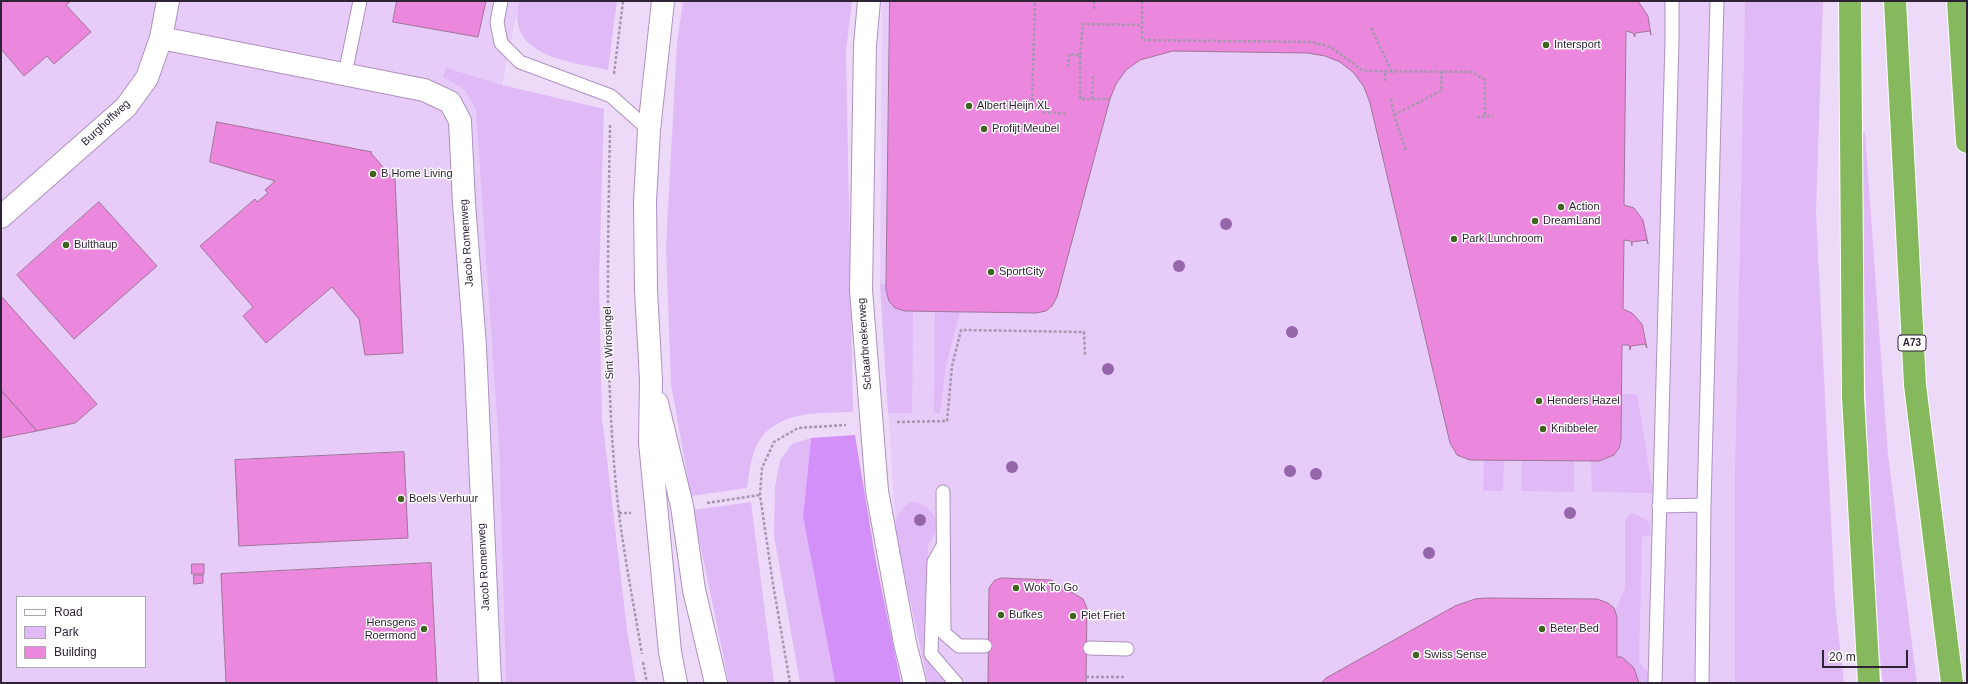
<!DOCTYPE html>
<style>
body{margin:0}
#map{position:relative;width:1968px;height:684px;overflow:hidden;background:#eddaf8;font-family:Helvetica,sans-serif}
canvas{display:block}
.frame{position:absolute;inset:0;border:2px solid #2f2336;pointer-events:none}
.legend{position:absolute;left:16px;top:596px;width:130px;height:72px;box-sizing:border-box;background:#fff;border:1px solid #aca7af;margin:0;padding:5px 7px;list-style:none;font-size:12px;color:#2f2336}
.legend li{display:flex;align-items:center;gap:8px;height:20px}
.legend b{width:20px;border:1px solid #aca7af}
.scale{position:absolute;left:1822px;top:650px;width:86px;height:18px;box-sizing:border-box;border:2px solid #2f2336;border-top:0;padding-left:5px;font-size:12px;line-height:14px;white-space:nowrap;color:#2f2336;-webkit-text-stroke:3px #fff;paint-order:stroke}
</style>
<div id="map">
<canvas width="1968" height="684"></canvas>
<div class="frame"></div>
<ul class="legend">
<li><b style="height:5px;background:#fff"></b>Road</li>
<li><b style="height:11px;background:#e0baf7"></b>Park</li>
<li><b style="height:11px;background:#eb87dc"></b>Building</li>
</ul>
<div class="scale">20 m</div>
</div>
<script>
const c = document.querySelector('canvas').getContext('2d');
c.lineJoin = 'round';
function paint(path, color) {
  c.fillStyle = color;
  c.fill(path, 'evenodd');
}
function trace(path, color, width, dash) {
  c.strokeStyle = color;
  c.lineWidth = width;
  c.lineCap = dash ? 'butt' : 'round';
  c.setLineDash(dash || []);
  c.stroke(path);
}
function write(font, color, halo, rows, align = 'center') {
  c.font = font + ' Helvetica,sans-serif';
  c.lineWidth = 3;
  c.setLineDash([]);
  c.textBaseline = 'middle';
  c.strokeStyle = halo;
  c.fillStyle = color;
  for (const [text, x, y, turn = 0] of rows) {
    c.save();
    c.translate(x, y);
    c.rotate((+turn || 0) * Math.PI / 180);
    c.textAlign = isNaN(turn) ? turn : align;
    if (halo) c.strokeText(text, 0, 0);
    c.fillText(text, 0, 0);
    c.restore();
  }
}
paint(new Path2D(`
 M1 1H519L502 85 499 445 506 683H1ZM17 597H145V667H17Z
 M882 1H1745L1735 467V683H928L896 535 880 284Z`), '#e7cbf8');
paint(new Path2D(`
 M519 1H617L608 70C568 61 506 57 519 1Z
 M683 1H852L846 52 853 412C821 413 776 410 758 443 751 456 749 473 747 488L691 496 671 384 666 246 677 43Z
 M1745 1H1823L1816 212 1835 603 1844 683H1735V467Z
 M446 68 502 85 604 109 599 281 602 417 627 630 636 683H506L499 445 476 110 465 90 443 77Z
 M1865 132 1888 455 1917 683H1883L1872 592 1857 136Z
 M880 284H886C886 303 895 311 913 311L912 413H888Z
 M935 312H960L946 366 940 413H934Z
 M1621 394H1637L1653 493 1592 492 1591 461C1630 463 1621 421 1621 394Z
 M811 438 803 517 835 683H800L774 536 775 487 780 460 792 444Z
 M1484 460H1504L1503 491H1483Z
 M1522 460 1574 461V492L1521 491Z
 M751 502 774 683H729L693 510Z
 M911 502C925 502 931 510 937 521L934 535 928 545 926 654 936 673 947 683H930L927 679 896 535C894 518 898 512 911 502Z
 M1631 513 1638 515 1649 522 1651 535 1642 536 1639 662 1650 674 1649 683H1639C1636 671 1630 658 1617 657V617L1615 611 1625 588V520Z`), '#e0baf7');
paint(new Path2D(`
 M855 435 876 562 901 683H835L803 517 811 438Z`), '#d490f9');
const building = new Path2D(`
 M1 1H71L66 5 91 32 54 64 47 56 24 76 1 49Z
 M397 1H486L478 37 393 22Z
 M890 1H1638L1648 16 1651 35 1650 31 1635 33V37L1633 33 1626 31 1624 205 1634 208 1643 220 1648 244 1647 240 1632 242V246L1631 241 1624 240 1623 309 1632 313 1642 324 1647 348 1645 344 1631 346 1630 350 1629 345H1622L1621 440 1619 448 1614 455 1599 461 1470 460 1457 455 1450 443 1370 103 1364 87 1354 73 1340 62 1325 56 1308 53 1173 51 1140 60 1126 70 1116 84 1110 99 1057 297 1052 306 1046 311 1036 313 905 311 895 308 889 301 886 290Z
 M217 122 372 152 371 153 393 179H395L403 353 365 355 359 319 332 287 266 343 243 316 253 307 200 246 255 199 257 202 268 193 265 190 275 181 210 162Z
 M99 202 157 266 74 339 17 275Z
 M2 297 97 404 75 423 37 431 1 390V298Z
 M1 390 37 431 1 438Z
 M404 452 408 538 239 546 235 460Z
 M431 563 437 683H226L221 574Z
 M192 564H204V574H192Z
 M194 575H203V583L194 584Z
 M1001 578 1051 580 1083 599 1087 608 1086 683H988L989 588 994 581Z
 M1488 598 1597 599 1608 603 1614 608 1617 617V657H1622L1634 668 1639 683H1321L1326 678 1455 606 1475 599Z`);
paint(building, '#eb87dc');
trace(building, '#a17599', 1);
const lane = new Path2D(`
 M501 1 497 22 501 43 520 62 611 96 649 130
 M345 74 360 1
 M943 492 944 633 959 646H985
 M1659 506 1704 505
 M943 546 934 562 931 654 956 683
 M1090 648 1127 649
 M1655 683 1672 40V1
 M1702 683 1704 505 1717 1`);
const street = new Path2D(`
 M869 1 865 45 861 290 877 491 905 643 915 683
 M161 38 424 90 450 102 460 121 464 203 475 346 490 683
 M1 217 126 107 147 78 161 38 168 1`);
const secondary = new Path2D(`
 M663 1 649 130 645 201 646 290 651 380 650 442 670 652 676 683
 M657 403 682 506 694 590 716 683`);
const highway = new Path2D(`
 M1850 1 1853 397 1869 683
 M1895 1 1915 385 1952 683
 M1958 1 1967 142`);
trace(lane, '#ae91c0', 15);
trace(street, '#ae91c0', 24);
trace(secondary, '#ae91c0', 24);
trace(highway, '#fff', 24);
trace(new Path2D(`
 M1094 1V10
 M1142 1V40L1312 42 1331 47 1363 71 1472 72 1485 80V116
 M1371 28 1393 74
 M1080 55 1083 24 1142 25
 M1068 67 1069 54 1080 55V99H1110
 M614 74 623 1
 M1385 81V72H1387
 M1092 99 1093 74
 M1391 99 1394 115 1406 151
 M1032 106 1035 1
 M1043 112 1066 114
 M1394 115 1441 91 1442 73H1440
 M1477 117 1493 116
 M610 125C608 254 604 385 619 514 625 560 634 607 642 654
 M897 422 947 421 952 366 961 330 1084 332 1085 355
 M707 503 760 495
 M619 513H631
 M643 662 647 683
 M1086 677H1126
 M790 683 773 584 760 495 762 468 774 442 798 428 846 425`), '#a797b1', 2.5, [3, 2]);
trace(lane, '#fff', 13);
trace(street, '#fff', 22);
trace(secondary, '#fff', 22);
trace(highway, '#86b95d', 22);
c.fillStyle = '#9566a9';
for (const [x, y] of [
 [1226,224],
 [1179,266],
 [1292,332],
 [1108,369],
 [1012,467],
 [1290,471],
 [1316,474],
 [1570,513],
 [920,520],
 [1429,553]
]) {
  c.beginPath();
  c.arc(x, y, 6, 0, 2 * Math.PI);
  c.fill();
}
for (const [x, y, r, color] of [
 [1546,45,4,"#3f641d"],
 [969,106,4,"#3f641d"],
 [984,129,4,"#3f641d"],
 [373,174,4,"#3f641d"],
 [1561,207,4,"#3f641d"],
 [1535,221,4,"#3f641d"],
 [1454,239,4,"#3f641d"],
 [66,245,4,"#3f641d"],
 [991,272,4,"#3f641d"],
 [1539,401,4,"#3f641d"],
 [1543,429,4,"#3f641d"],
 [401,499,4,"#3f641d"],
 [1016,588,4,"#3f641d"],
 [1001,615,4,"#3f641d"],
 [1073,616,4,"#3f641d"],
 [424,629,4,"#3f641d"],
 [1542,629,4,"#3f641d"],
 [1416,655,4,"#3f641d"]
]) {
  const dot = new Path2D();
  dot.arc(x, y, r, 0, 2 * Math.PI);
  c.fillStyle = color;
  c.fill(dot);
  trace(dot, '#fff', 1.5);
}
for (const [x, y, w] of [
 [1912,343,28]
]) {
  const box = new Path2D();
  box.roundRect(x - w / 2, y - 8, w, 16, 3);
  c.fillStyle = '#fff';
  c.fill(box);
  trace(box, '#2f2336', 1);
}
write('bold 10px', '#2f2336', null, [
 ["A73",1912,343]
]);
write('11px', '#2f2336', '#fff', [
 ["Intersport",1554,45],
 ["Albert Heijn XL",977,106],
 ["Profijt Meubel",992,129],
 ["B Home Living",381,174],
 ["Action",1569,207],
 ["DreamLand",1543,221],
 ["Park Lunchroom",1462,239],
 ["Bulthaup",74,245],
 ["SportCity",999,272],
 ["Henders Hazel",1547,401],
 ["Knibbeler",1551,429],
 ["Boels Verhuur",409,499],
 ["Wok To Go",1024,588],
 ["Bufkes",1009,615],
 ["Piet Friet",1081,616],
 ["Hensgens",416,623,"right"],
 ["Roermond",416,636,"right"],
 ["Beter Bed",1550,629],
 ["Swiss Sense",1424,655]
], 'left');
write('11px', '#2f2336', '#fff', [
 ["Burghoffweg",106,123,-43],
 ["Jacob Romenweg",467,243,-94],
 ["Sint Wirosingel",609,343,-92],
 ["Schaarbroekerweg",865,344,-94],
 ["Jacob Romenweg",484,567,-93]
]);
</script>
